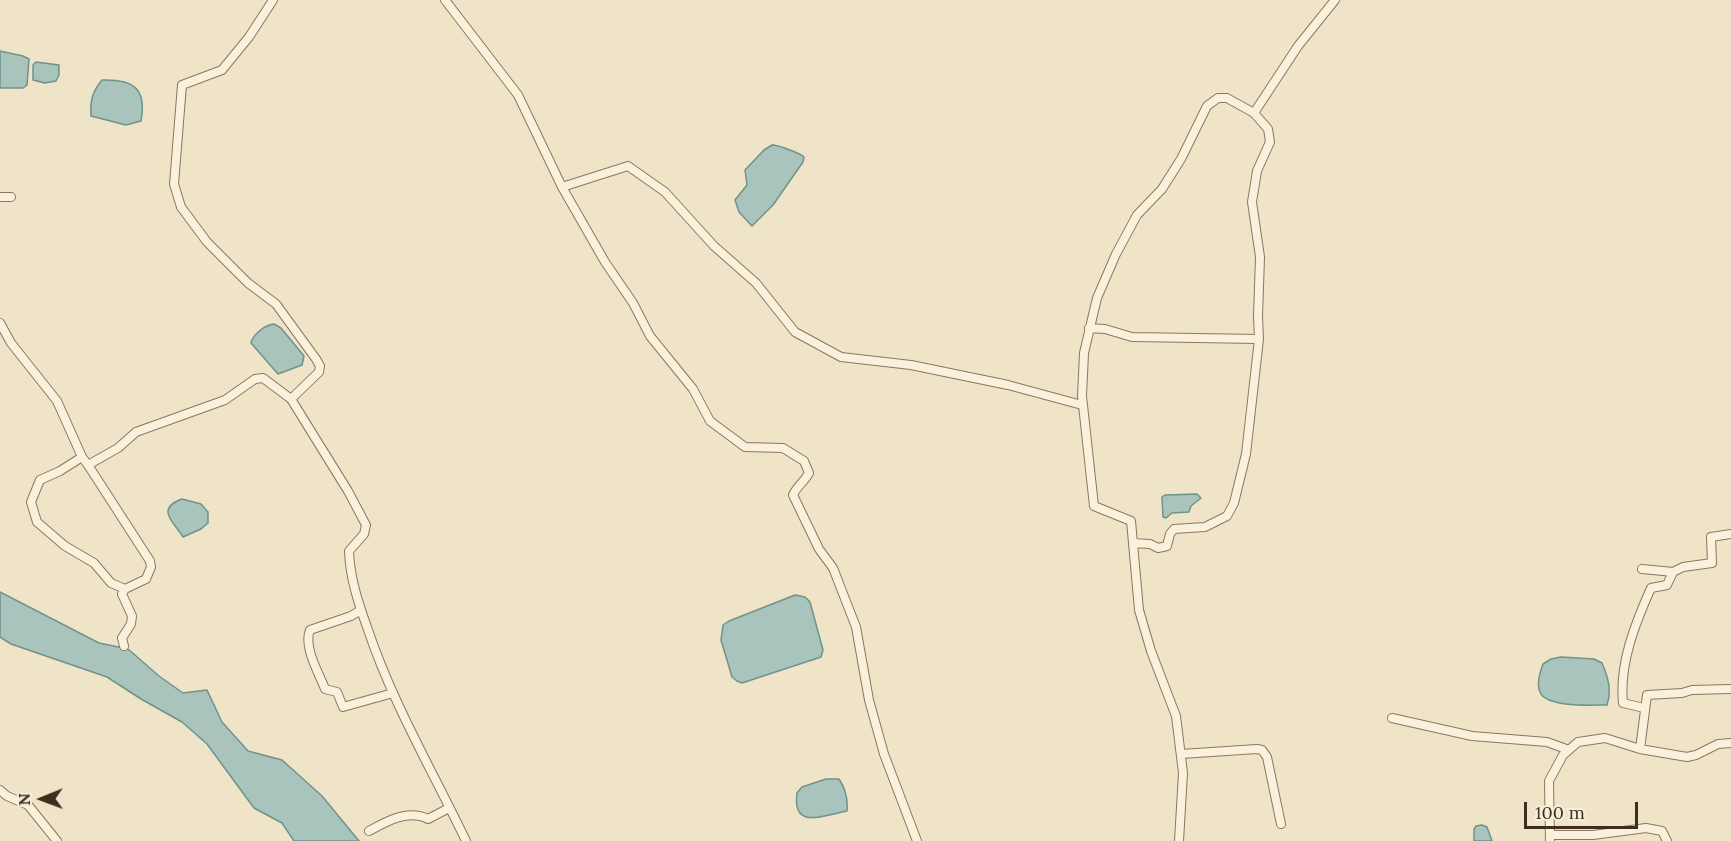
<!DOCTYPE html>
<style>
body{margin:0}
#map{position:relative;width:1731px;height:841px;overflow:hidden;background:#f0e4c8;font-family:Lora,serif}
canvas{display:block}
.north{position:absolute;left:12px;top:769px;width:60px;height:60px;-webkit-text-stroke:4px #f7eed8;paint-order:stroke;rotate:269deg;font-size:16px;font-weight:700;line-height:24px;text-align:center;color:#3d2e20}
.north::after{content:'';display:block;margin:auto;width:21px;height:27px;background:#3d2e20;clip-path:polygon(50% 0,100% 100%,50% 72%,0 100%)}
.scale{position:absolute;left:1524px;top:802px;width:114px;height:27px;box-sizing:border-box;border:3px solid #3d2e20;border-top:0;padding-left:8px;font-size:18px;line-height:21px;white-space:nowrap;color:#3d2e20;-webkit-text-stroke:4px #f7eed8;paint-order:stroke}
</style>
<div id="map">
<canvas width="1731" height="841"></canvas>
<div class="north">N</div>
<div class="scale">100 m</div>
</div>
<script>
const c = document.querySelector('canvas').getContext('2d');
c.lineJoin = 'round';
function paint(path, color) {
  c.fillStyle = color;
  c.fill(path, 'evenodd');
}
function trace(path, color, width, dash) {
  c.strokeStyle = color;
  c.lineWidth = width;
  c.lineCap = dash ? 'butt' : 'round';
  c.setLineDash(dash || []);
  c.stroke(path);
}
const water = new Path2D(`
 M0 51 23 56 29 59 27 85 23 88H0Z
 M36 62 59 65V75L56 81 45 83 33 80V65Z
 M102 80C134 79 147 89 141 121L126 125 91 116C90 101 92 92 102 80Z
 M772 145C778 145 800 153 804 157L803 162 773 205 752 226 739 212 735 200 747 185 745 170 764 150Z
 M274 324 281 328 304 356 302 365 278 374 251 343C253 334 265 325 274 324Z
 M1197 494 1201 498 1191 506 1189 512 1172 513 1166 518 1163 517 1162 497 1165 495Z
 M182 499 201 504 208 512V523L201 529 183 537C175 523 154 509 182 499Z
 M0 592 99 643 128 649 159 676 183 693 207 690 222 722 248 751 282 760 322 796 359 841H294L282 823 254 808 207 744 182 722 141 699 107 677 11 644 0 637Z
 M795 595 805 597 810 602 823 650 821 657 742 683 737 681 732 677 721 640 723 625 729 621Z
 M1561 657 1594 659 1602 663C1608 677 1612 690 1607 705 1593 705 1546 708 1540 692 1536 684 1540 672 1543 664L1551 659Z
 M826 779H839C846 789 848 798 847 811 824 815 792 831 797 793L802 787Z
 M1482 825 1487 827 1492 841H1474V829L1476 826Z`);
paint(water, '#a9c4bc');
trace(water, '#6f938a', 1.5);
const street = new Path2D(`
 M273 0 249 37 222 70 182 85 174 184 181 207 207 242 248 283 276 304 316 359 320 366 319 372 291 399
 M445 0 518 95 562 187 628 166 665 192 714 246 756 283 795 332 841 357 911 365 1008 385 1082 405
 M1254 113 1268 129 1270 142 1257 171 1252 202 1260 257 1258 316 1259 339
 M562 187 605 262 633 303 650 336 693 389 710 421 745 447 783 448 804 461 809 473C804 482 797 486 793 495L819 549 833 568 856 627 869 700 884 754 917 841
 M0 197H11
 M0 323 11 343 57 401 82 457 88 465 118 448 136 432 225 400 255 379 263 378 291 399 348 491 366 525 364 534 349 551C350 578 358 602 367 627 392 702 432 770 466 841
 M1089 328 1105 329 1132 337 1259 339 1246 454 1234 503 1227 516 1205 527 1174 529 1170 534 1167 546 1158 548 1150 544 1133 543
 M82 457 60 471 40 480 31 502 37 522 65 546 94 563 111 583 125 589
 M88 465 150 561 151 567 146 579 125 589 122 594 132 616 131 624 122 638 124 646
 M1642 569 1673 572
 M361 610 351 616 310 630C303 647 319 673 325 689L337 692 343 707 393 693
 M1644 708 1623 703C1619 664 1635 624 1651 588L1667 585 1673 572 1683 567 1712 563 1711 537 1731 534
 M1392 718 1472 736 1547 742 1569 750
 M1640 749 1647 695 1682 693 1692 690 1731 689
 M1181 754 1257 749 1262 750 1267 757 1281 824
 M0 790 7 796 28 805 57 841
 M369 831C387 821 408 809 428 819L449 808
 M1551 835H1593L1646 828 1662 831 1667 841
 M1179 841 1183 773 1176 716 1151 651 1139 610 1131 521 1094 506 1082 396 1084 353 1097 298 1116 254 1137 215 1162 189 1181 159 1207 106 1218 98H1227L1254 113 1298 46 1335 0
 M1550 841 1549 781 1563 755 1578 742 1605 738 1640 749 1687 757 1696 755 1718 744 1731 743`);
trace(street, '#8d765c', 10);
trace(street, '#faf1dc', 8);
</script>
